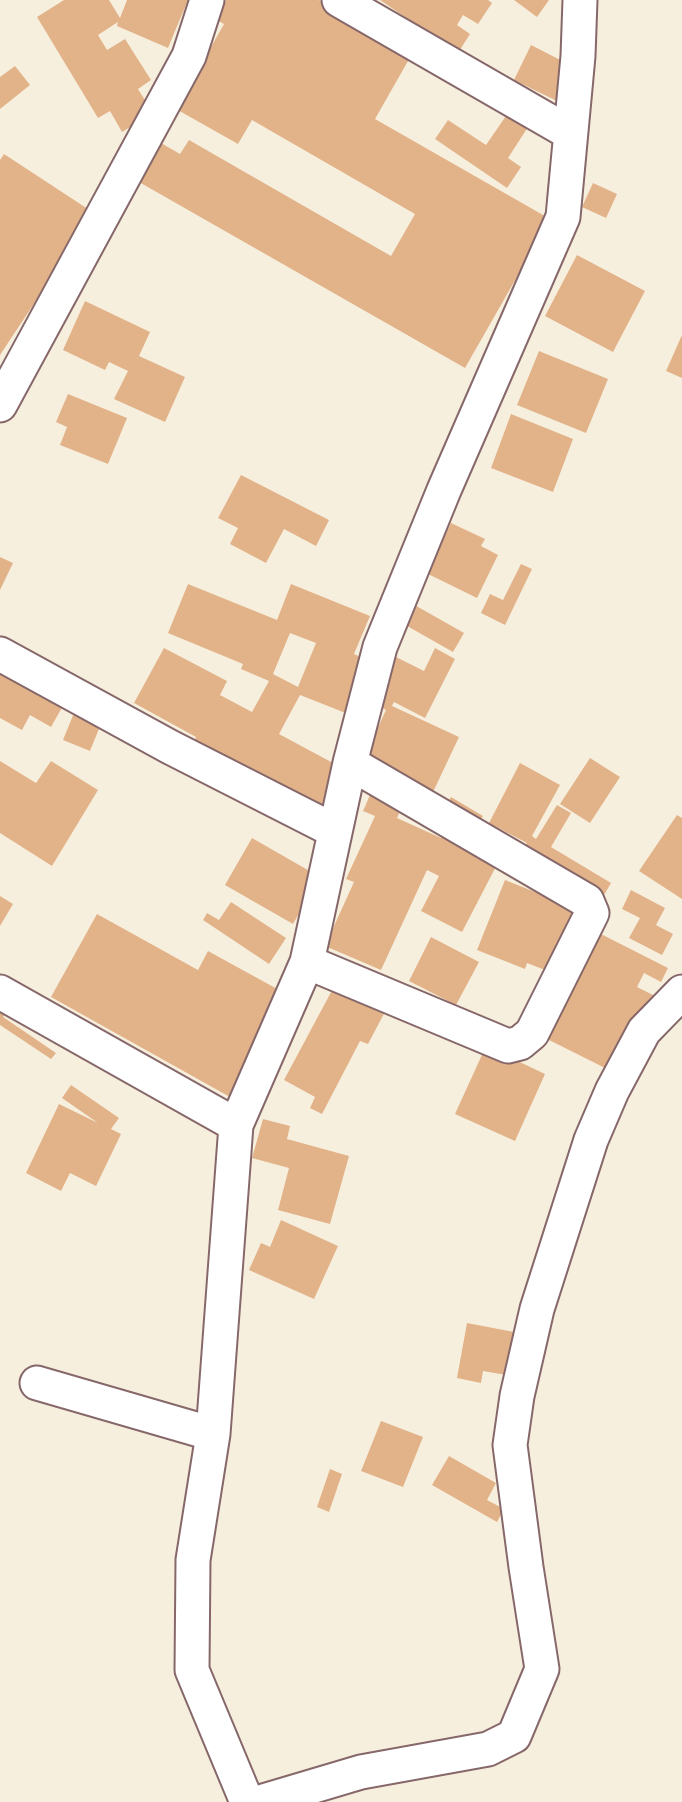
<!DOCTYPE html>
<style>
body{margin:0}
canvas{display:block;background:#f7efde}
</style>
<canvas width="682" height="1802"></canvas>
<script>
const c = document.querySelector('canvas').getContext('2d');
c.lineJoin = 'round';
function paint(path, color) {
  c.fillStyle = color;
  c.fill(path, 'evenodd');
}
function trace(path, color, width, dash) {
  c.strokeStyle = color;
  c.lineWidth = width;
  c.lineCap = dash ? 'butt' : 'round';
  c.setLineDash(dash || []);
  c.stroke(path);
}
paint(new Path2D(`
 M64 0H109L120 18 127 0H188L168 48 117 26 118 22 98 35 107 50 125 39 151 80 138 89 153 113 122 132 110 111 98 118 37 17Z
 M226 0H319L412 54 375 119 550 219 465 368 139 182 161 143 180 154 189 140 391 256 415 214 252 120 238 144 176 109 224 24 215 19Z
 M380 0H488L492 3 478 24 463 15 457 25 470 34 458 53Z
 M514 0H549L537 17Z
 M531 45 574 67 557 101 514 80Z
 M15 66 30 85 0 109V77Z
 M510 110 530 124 508 158 521 167 507 188 435 139 448 120 486 145Z
 M4 154 94 213 0 355V160Z
 M593 183 617 194 606 218 582 207Z
 M577 255 645 291 613 352 545 316Z
 M85 301 150 332 139 356 185 377 165 422 114 399 128 371 109 362 105 370 63 350Z
 M682 335V378L666 371Z
 M539 351 608 379 586 433 517 405Z
 M68 394 127 418 108 464 60 445 67 427 56 422Z
 M511 414 573 439 553 492 491 468Z
 M241 475 329 520 316 546 284 529 266 563 230 544 238 528 218 518Z
 M451 523 485 539 481 546 498 555 477 598 426 573Z
 M0 557 13 563 0 590Z
 M521 564 532 569 505 625 481 613 490 594 503 600Z
 M188 584 277 620 291 584 370 616 354 654 370 661 348 714 300 695 279 734 346 770 322 817 191 747 196 737 134 703 164 648 227 681 220 695 252 712 269 681 241 669 243 664 168 633ZM290 633 316 643 298 687 273 674Z
 M404 599 464 633 453 652 393 618Z
 M435 648 455 659 425 718 394 702 392 706 459 737 433 792 363 760 386 710 367 700 390 654 424 671Z
 M0 659 68 697 51 727 30 715 22 730 0 718Z
 M78 703 105 714 90 751 63 740Z
 M590 758 620 777 590 823 560 804Z
 M0 761 36 783 51 761 98 790 52 866 0 833Z
 M520 763 560 785 532 836 536 839 557 805 571 813 551 847 611 883 600 902 520 854 527 843 489 823Z
 M373 788 404 802 397 818 441 838 442 836 437 834 443 822 503 853 462 932 421 911 439 876 427 870 381 970 325 946 354 882 346 879 375 816 363 811Z
 M451 797 483 816 473 832 441 814Z
 M677 815 682 818V899L639 871Z
 M252 838 320 877 293 924 225 885Z
 M505 880 583 911 558 975 527 963 525 969 477 950Z
 M631 890 665 908 656 925 673 934 662 955 629 938 640 918 622 909Z
 M0 896 13 904 0 926Z
 M231 902 286 938 269 964 203 920 207 913 219 920Z
 M97 914 198 970 208 951 290 996 237 1101 51 997Z
 M591 929 668 968 661 982 644 973 637 987 657 997 619 1075 539 1035Z
 M431 937 479 962 456 1005 409 981Z
 M337 981 387 1008 368 1044 360 1041 322 1114 310 1108 315 1097 284 1080Z
 M0 998 10 1005 3 1017 56 1053 51 1059 0 1025Z
 M486 1046 545 1074 515 1141 455 1114Z
 M71 1085 119 1118 111 1129 121 1134 96 1186 70 1173 61 1191 26 1173 59 1104 98 1123 62 1098Z
 M263 1119 290 1126 287 1139 349 1156 330 1224 278 1210 289 1168 252 1158Z
 M281 1220 338 1246 314 1299 249 1270 261 1243 270 1247Z
 M467 1323 514 1332 506 1375 483 1371 481 1383 457 1378Z
 M381 1421 423 1437 403 1487 361 1471Z
 M449 1456 496 1483 487 1500 504 1509 497 1522 432 1485Z
 M330 1469 342 1474 329 1512 317 1507Z`), '#e2b389');
const minor = new Path2D(`
 M339 0 570 133
 M0 405 189 56 207 0
 M0 654 170 747 335 831
 M307 962 508 1046 520 1043 532 1033 592 913 587 901 350 763
 M0 992 236 1125 213 1434 193 1560 192 1670 247 1802
 M236 1125 307 962 350 763 380 647 444 490 563 217 578 56 580 0
 M37 1383 213 1434
 M260 1802 361 1772 488 1749 514 1736 542 1669 526 1567 510 1445 517 1396 537 1309 591 1140 612 1091 644 1031 682 992`);
trace(minor, '#87686a', 37);
trace(minor, '#fff', 33);
</script>
